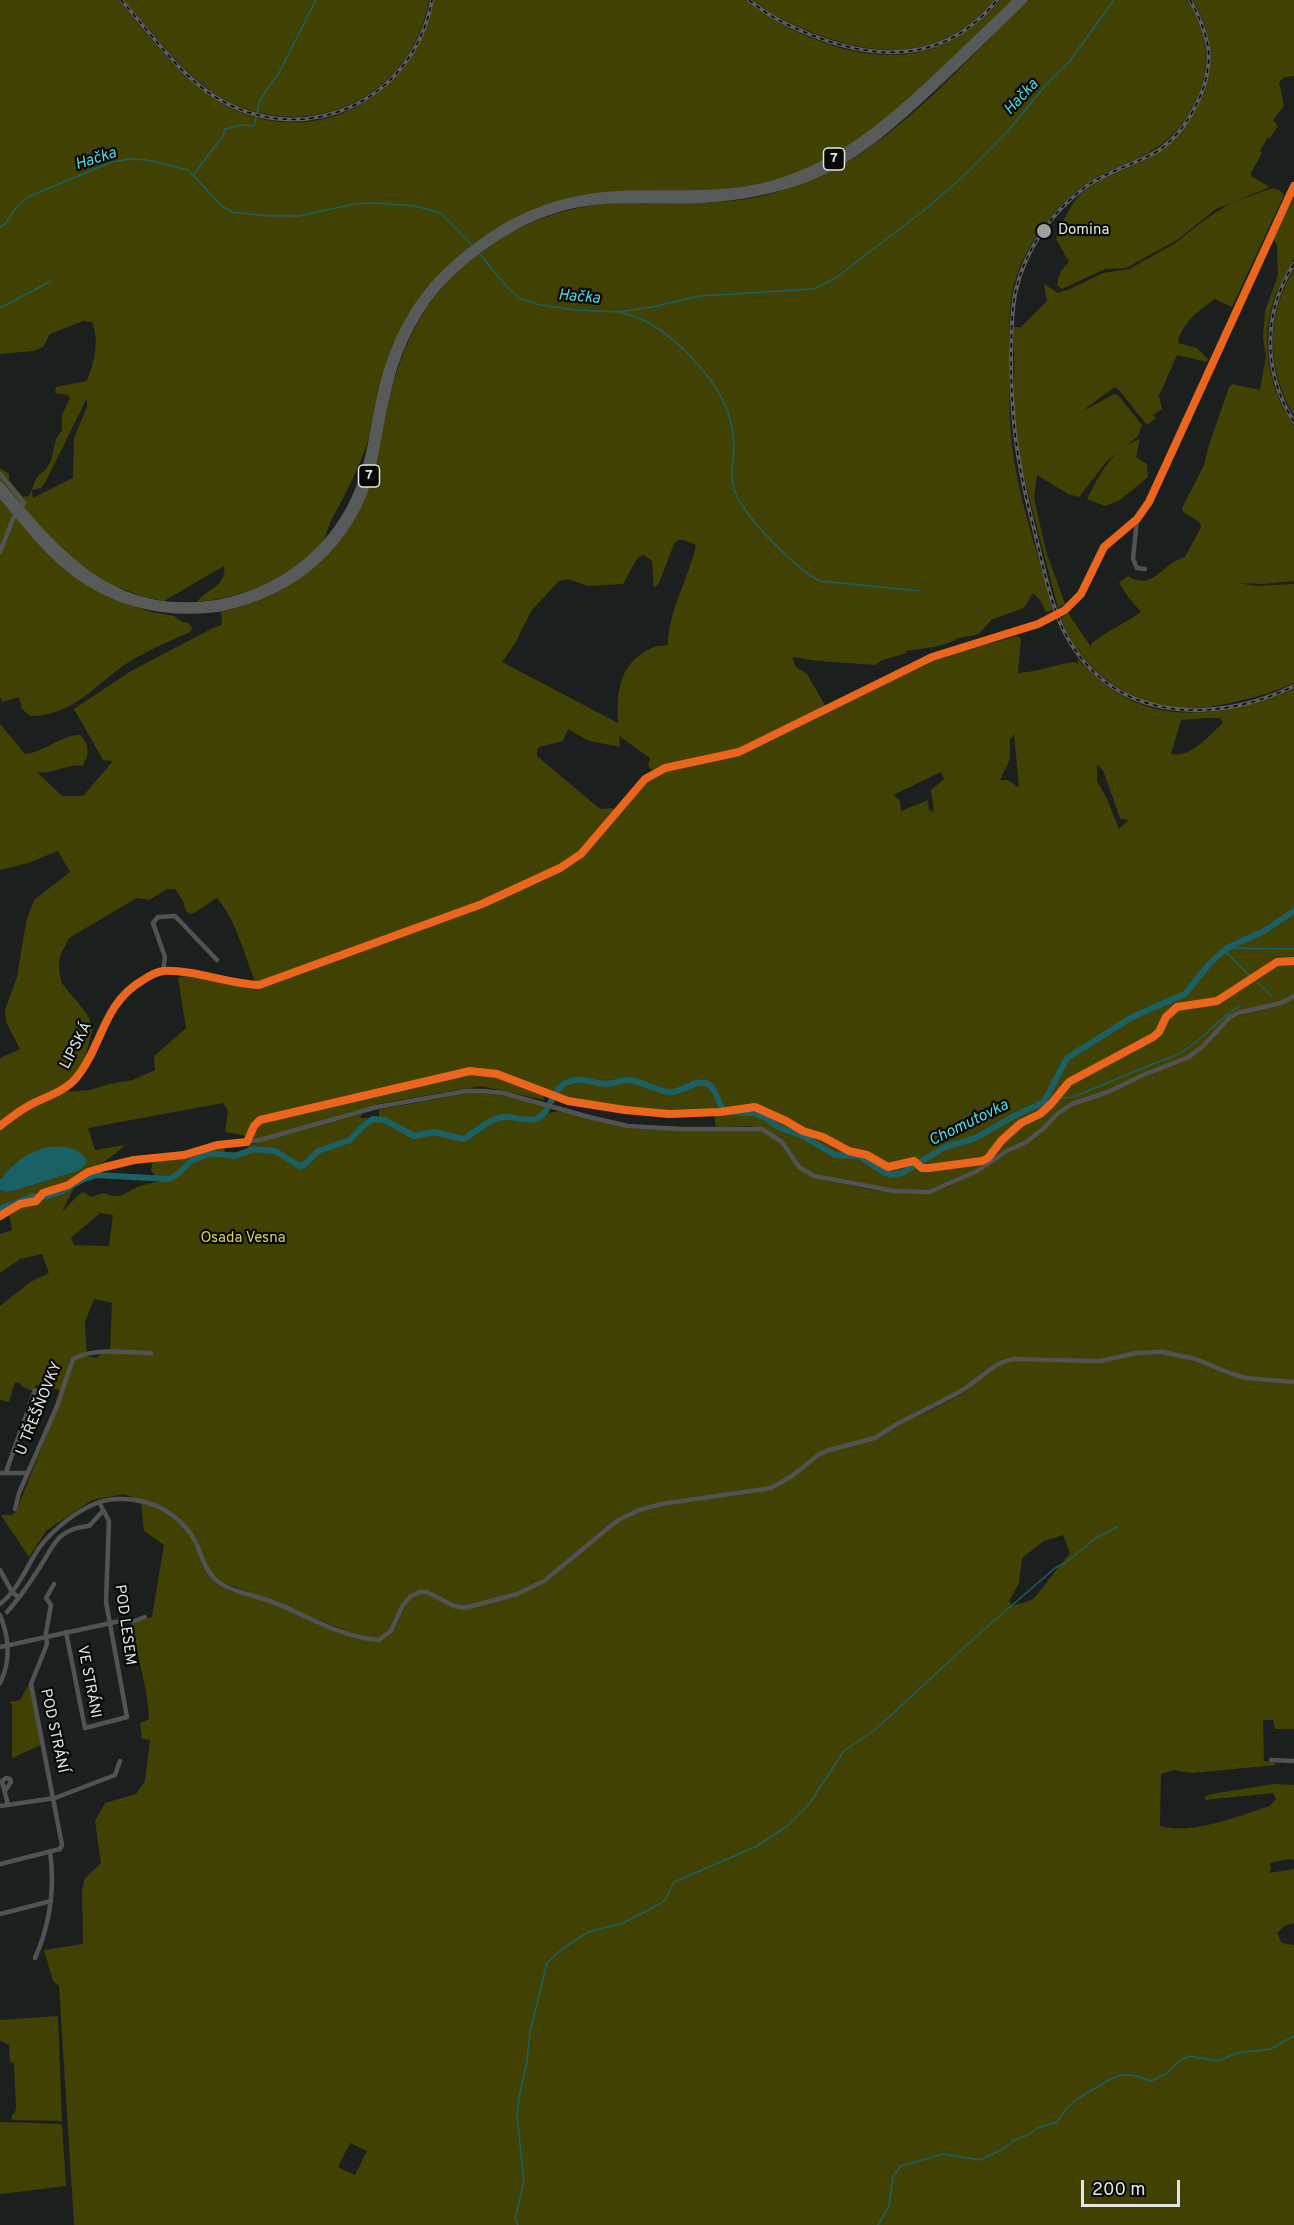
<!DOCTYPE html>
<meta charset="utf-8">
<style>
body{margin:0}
#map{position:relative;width:1294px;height:2225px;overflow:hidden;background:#1b1f1d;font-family:Overpass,sans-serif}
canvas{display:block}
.scale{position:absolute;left:1081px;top:2180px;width:99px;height:27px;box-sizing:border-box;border:3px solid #e3e7e4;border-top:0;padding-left:8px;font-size:18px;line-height:21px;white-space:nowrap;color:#e3e7e4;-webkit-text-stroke:4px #070907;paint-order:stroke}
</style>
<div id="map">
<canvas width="1294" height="2225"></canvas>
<div class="scale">200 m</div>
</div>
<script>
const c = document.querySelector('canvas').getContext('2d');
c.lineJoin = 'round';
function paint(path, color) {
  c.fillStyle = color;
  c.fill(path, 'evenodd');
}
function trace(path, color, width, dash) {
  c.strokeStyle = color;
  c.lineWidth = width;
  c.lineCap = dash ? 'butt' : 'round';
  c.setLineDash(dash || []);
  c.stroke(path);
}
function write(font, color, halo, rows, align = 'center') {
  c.font = font + ' Overpass,sans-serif';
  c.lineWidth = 4.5;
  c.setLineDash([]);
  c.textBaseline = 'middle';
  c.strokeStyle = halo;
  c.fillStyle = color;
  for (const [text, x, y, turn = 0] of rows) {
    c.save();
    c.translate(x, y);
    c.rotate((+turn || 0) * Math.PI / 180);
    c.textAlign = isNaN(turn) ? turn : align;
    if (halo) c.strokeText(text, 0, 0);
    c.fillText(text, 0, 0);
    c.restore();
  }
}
paint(new Path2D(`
 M0 0H118C147 33 176 74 213 98 305 157 413 104 434 0H746C765 17 785 27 809 37 880 66 948 64 1000 0H1012C945 67 866 155 772 181 725 194 677 190 629 191 566 192 510 212 462 253 432 278 408 309 393 345 381 372 378 401 371 430 364 457 352 481 339 506 335 513 331 519 329 526 326 531 326 537 323 542 319 551 307 558 299 564 264 588 240 597 197 602 207 588 227 587 224 566L164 601 144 597 109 584 107 596 147 611 174 616 182 622 189 623 192 629 190 632C168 642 143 652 123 666 92 688 72 716 30 716L22 709 19 697 2 702 0 697V468L9 474V480L23 497 29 496 37 477 46 469 51 461 56 439 62 430V415L70 398 68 395 55 393 56 387 87 381C94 363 100 341 92 322L83 321 50 334 43 347 33 351 0 354ZM87 398V407L74 438 73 478 33 498 32 490 41 488 45 483Z
 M124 0H429C412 100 303 148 217 95 182 73 152 31 124 0Z
 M753 0H994C943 61 877 59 809 31 789 23 770 14 753 0Z
 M1028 0H1187C1196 15 1205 33 1206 51 1208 87 1186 129 1156 148 1134 163 1106 169 1084 185 1054 207 1029 240 1017 275 1008 301 1009 329 1009 356 1009 391 1009 425 1014 460 1022 510 1040 560 1053 610L1046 612 1040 600 1033 593 1024 608 991 620 980 633 972 636 958 638 949 643 934 647 906 651 907 653 882 660 876 665 818 661 792 657 796 667 807 674 826 707C797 721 768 739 738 750 710 759 679 759 652 770L648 766 650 758 619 736 620 747 589 741 568 729 563 741 539 747 537 751V756L600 809 612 808 615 810 579 852 572 859 544 874 481 901 274 978 258 982 255 981C244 954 236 920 217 898 207 903 200 911 190 914L186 911 183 901 175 889H167L149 900 137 898 69 938 60 956 59 968 61 982 87 1014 93 1028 84 1061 74 1077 59 1088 20 1108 0 1123V1058L20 1049 6 1022 5 1010 17 977 26 922 34 900 70 872 58 851 28 863 0 870V724L25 754C45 752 63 734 80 735 90 745 90 755 82 766 67 763 51 776 37 772L62 796H83L113 761 103 760 74 709 131 671 213 628 222 625 221 612C281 599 336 563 361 506 368 491 370 473 374 458 390 394 402 326 451 278 499 229 560 204 629 202 678 202 729 207 777 192 805 182 837 170 862 153 921 113 977 50 1028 0ZM678 540H684L696 545C689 578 668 611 668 645 663 646 659 645 654 647 620 661 616 690 618 723L502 662 516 642 531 611 559 581 568 579 588 586 623 584 638 557 644 555 652 561 654 588 659 583 674 544Z
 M1193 0H1294V76L1285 77 1279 82 1284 106 1273 120 1278 126 1270 138 1268 137 1260 151 1262 153 1251 173V176L1270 187 1216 209 1177 240 1126 268 1105 269 1062 289 1057 285C1059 274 1061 269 1069 262L1056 239C1062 225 1069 205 1080 195 1099 176 1126 171 1149 158 1180 140 1199 114 1207 79 1209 69 1212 58 1210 47 1208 31 1201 14 1193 0Z
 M1272 188 1279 190 1284 195 1232 307 1215 299C1200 310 1180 324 1178 343L1197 348 1208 359 1207 362 1177 355 1159 396 1162 409 1153 415 1156 418 1147 425 1119 390 1115 387 1086 408 1087 409 1114 394 1118 395 1142 425 1138 436 1107 461 1079 497 1068 494 1037 475 1034 498 1046 551 1065 604 1058 608 1020 462 1014 406V327H1021L1047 301 1044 284 1058 293 1070 289 1103 273 1129 269 1174 244 1207 218 1231 203Z
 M1294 197C1294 216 1294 237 1294 257 1293 266 1280 283 1276 294 1259 338 1268 388 1294 426V581L1263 584 1238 583 1256 586 1294 584V683C1277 691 1260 696 1242 700 1223 705 1203 709 1183 708 1130 706 1079 668 1061 618L1068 613 1091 647V644C1105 632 1126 623 1141 612L1128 597 1119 583 1128 576C1153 592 1162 563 1185 557L1201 527 1199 522 1183 512 1182 508 1204 465 1208 448 1229 387 1232 384 1260 390 1266 356 1263 339 1265 311 1278 275 1277 246 1274 239Z
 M1294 270V416C1267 371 1265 315 1294 270Z
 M1140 439 1136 457 1147 464 1148 477 1120 500 1105 506 1087 499C1099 475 1113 448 1140 439Z
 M1017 636 1021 639 1018 673C1038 672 1056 664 1075 662L1078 665V659C1123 711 1177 722 1241 706 1260 702 1277 697 1294 689V994L1280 1002 1229 1015 1202 1045 1189 1056 1107 1091 1071 1103 1033 1135 977 1169 928 1190 894 1189 814 1175 800 1166 783 1141 769 1131 751 1126 716 1127 713 1109 678 1112 646 1111 584 1103 543 1093 544 1100 481 1086 383 1103 254 1140 253 1137 225 1132 228 1111 223 1103 88 1128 95 1150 125 1145C96 1172 73 1178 38 1192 25 1196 12 1205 0 1212V1190L7 1192 13 1191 78 1171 29 1154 13 1165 0 1180V1130L30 1108 62 1092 90 1090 109 1084 133 1080 155 1070 154 1056 186 1028 178 978 184 976 244 987H259L483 906 546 879 575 863 583 856 647 781 665 770 740 755 933 660ZM1207 718H1220L1223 723C1208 736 1192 758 1171 754L1181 720ZM1014 734 1019 787H1018L1008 780H1000L1010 759V739ZM1099 765 1104 773 1120 818 1129 820 1119 829 1107 799 1097 781V766ZM941 772 944 779 931 790 934 812 929 810 928 800 901 811 900 800 893 795Z
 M1294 998V1380L1246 1376 1233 1373 1197 1357 1162 1351 1100 1359 1013 1357 1003 1359 984 1371 963 1389 875 1436 817 1453 791 1475 771 1486 639 1508 617 1518 543 1580 517 1592 465 1607 454 1605 427 1591 410 1595 390 1630 378 1638 357 1635 220 1581 210 1572 196 1538 173 1514 124 1494 92 1500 47 1530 29 1557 1 1515H11L16 1512 64 1391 36 1385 33 1391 21 1386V1384L15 1382 9 1402 0 1400V1306L30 1282 49 1273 42 1254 20 1259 0 1273V1234L12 1230 9 1214 20 1206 53 1197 74 1188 62 1212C69 1206 75 1196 83 1192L91 1197 104 1193C122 1201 126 1191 140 1186 146 1184 153 1183 159 1181L151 1170 153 1160 185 1157 224 1145 225 1152H238L240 1156 248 1150V1145L362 1114 360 1118H379V1110L382 1109 476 1092 505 1096 549 1107V1113L559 1111 628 1128 644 1129 761 1131 781 1143 798 1168 813 1178 873 1190 919 1194 947 1187 1027 1143 1066 1109 1190 1058 1204 1047 1231 1018 1281 1004ZM100 1213 113 1215 109 1246 74 1245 71 1238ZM94 1299 112 1303 110 1351 112 1353 101 1354 97 1358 87 1356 85 1322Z
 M1162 1354 1196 1360 1231 1376 1294 1383V1729H1275L1273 1720H1263L1264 1761 1272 1762 1277 1765 1192 1773 1174 1770 1161 1774 1160 1826C1193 1835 1238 1816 1270 1806L1276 1799 1273 1793 1205 1800V1797L1211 1794 1274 1784 1294 1785V1860L1288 1859 1270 1863 1271 1869 1269 1873 1294 1869V1923L1284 1926 1277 1933 1282 1943 1294 1945V2225H74L59 1986 53 1981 44 1950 83 1944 82 1889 85 1878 101 1863 95 1821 105 1803 136 1794 145 1781 150 1740 142 1739 140 1723 149 1719C148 1687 136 1655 132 1623L152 1617 164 1545 144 1531 141 1503C162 1511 184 1521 194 1543 200 1557 204 1572 216 1582 228 1591 253 1596 268 1602 302 1615 343 1640 379 1642 384 1639 388 1637 392 1633 403 1619 403 1593 426 1594L465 1610 545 1583 618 1521 640 1512 663 1506 772 1489 794 1477 819 1456 830 1451 876 1440 898 1426C920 1415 945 1405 966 1391 981 1379 994 1364 1013 1361L1076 1362 1136 1355ZM1063 1535 1070 1553 1036 1596 1032 1600 1012 1606 1009 1601 1019 1583 1022 1558 1044 1541ZM350 2143 367 2151 355 2175 338 2167Z
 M29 1684 41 1745 12 1758V1704L9 1702 20 1700Z
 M58 2016 62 2121 12 2120V2115L15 2112 16 2108 14 2063 10 2062 9 2045 0 2041V2020Z
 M0 2122 62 2124 66 2186 0 2194Z`), '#414104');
paint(new Path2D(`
 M48 1147C63 1146 82 1146 87 1163L78 1171 13 1191 7 1192 0 1190V1180C12 1164 28 1151 48 1147Z`), '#1b6065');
trace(new Path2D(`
 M194 174 223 136 225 129 242 125 254 126 260 100 280 71 316 0
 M0 227 5 224 18 205 30 196 112 162 130 159 147 160 188 170 222 206 232 212 268 216H299L354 204 375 203 415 206 441 213 472 245
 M479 253 506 286 519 298 540 305 577 310 618 312 652 307 699 296 814 289 837 277 928 207 968 172 1009 130 1044 87 1069 62 1114 0
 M0 308 51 281
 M619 312C629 315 639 317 649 323 680 340 722 385 730 420 732 428 734 438 734 447 734 457 731 469 732 479 733 487 737 498 742 505 755 526 799 571 820 581L919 591
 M1227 948 1294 949
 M1225 951 1250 976
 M1253 979 1272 996
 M1050 1095 1054 1097
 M1059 1098 1073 1097 1160 1061C1195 1052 1210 1025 1239 1006
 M518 2225 515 2219 524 2181 517 2116 519 2097 527 2061 530 2032 547 1963 562 1949 588 1932 623 1923 658 1905 665 1900 674 1882 755 1847 786 1827 809 1804 844 1751 877 1728 980 1633 1055 1568 1065 1563 1096 1538 1117 1527
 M878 2225 889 2206 893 2176 901 2166 943 2154 980 2160 1005 2148 1013 2141 1028 2135 1037 2128 1057 2122 1067 2108 1077 2099 1109 2080 1120 2075H1132L1151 2081 1166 2074 1179 2061 1189 2056 1218 2061 1237 2053 1271 2049 1294 2036`), '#1b6065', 1.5);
trace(new Path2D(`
 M0 1209 33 1196 45 1197 63 1191 82 1180 96 1175 169 1179 179 1173 191 1161 210 1153 235 1156 253 1149 275 1151 300 1166 304 1165 318 1151 350 1140 364 1125 373 1119 385 1120 414 1136 434 1132 464 1139C475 1132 490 1118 504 1117 514 1116 526 1122 536 1119 551 1114 551 1088 568 1082 582 1076 594 1084 608 1084 616 1083 623 1079 631 1080 644 1082 656 1091 670 1092 682 1093 693 1080 705 1083 717 1086 717 1104 725 1112L754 1113 766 1118 778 1127 803 1136 835 1155 859 1156 885 1173 893 1175 902 1173 945 1147 976 1138 1010 1118 1044 1102 1067 1058 1132 1017 1185 994 1210 963 1227 948 1264 931 1294 911`), '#1b6065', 6);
trace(new Path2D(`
 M0 474 24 503 13 519 0 552
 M1137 519 1133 559 1137 568 1145 569
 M163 971 165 957 153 923 158 917 175 916 217 960
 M0 1126C10 1118 19 1111 30 1105 45 1097 66 1091 77 1077 103 1045 102 1004 143 980 149 976 156 972 163 971 191 969 229 984 259 985L482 904 560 868 581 854 645 779 665 768 739 752 932 657 1038 624 1065 610 1081 594 1104 547 1137 519 1149 502 1294 186
 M0 1216 20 1204 36 1201 43 1193 68 1185 88 1172 105 1167 134 1160 184 1155 217 1145 260 1140 377 1107 467 1091H484L503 1093 589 1117 628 1126 682 1129H762L782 1142 799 1167 814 1176 894 1191 929 1192 977 1171 1007 1151 1026 1142 1043 1129 1057 1114 1072 1104 1108 1092 1143 1075 1189 1057 1203 1046 1230 1017 1238 1013 1281 1003 1294 996
 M6 1472 35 1390
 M0 1473H27
 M15 1509 19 1493 57 1406 73 1359C95 1347 127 1353 151 1353
 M0 1570 12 1592 18 1597
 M0 1604C18 1590 27 1566 39 1548 51 1532 70 1516 88 1507 123 1488 176 1504 195 1541 202 1555 205 1573 220 1583 234 1592 252 1595 267 1600 304 1613 340 1638 379 1640L391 1631 403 1605 411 1596 420 1592H427L454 1606 465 1608 517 1594 544 1581 618 1520 639 1510 662 1504 771 1488 792 1476 818 1455 829 1450 875 1438 897 1424C918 1413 940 1403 961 1391 979 1381 991 1363 1013 1359L1100 1361 1136 1353 1162 1352 1196 1359 1232 1374 1246 1378 1294 1382
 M7 1612C18 1600 29 1584 38 1570 54 1546 56 1529 89 1526L102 1512
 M0 1615C9 1637 11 1661 0 1683
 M66 1632 85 1728 127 1717 106 1602 109 1521 99 1502
 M0 1647 120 1621H134L145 1617
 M1271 1760 1294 1761
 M5 1791 11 1782 10 1779 6 1778 2 1781 8 1805
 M0 1806 55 1798 115 1775 120 1761
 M0 1864 60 1849 62 1845 31 1684 47 1644 46 1633 51 1605 46 1598 54 1584
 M0 1914 51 1901
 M35 1958C50 1924 55 1887 50 1851`), '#515352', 4.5);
trace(new Path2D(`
 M220 603C290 588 345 541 365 471 373 443 376 414 383 386 393 343 416 299 449 269 502 220 557 195 630 194 680 193 728 197 776 183 843 163 892 119 942 72 967 48 992 24 1017 0
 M221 608C295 592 350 546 371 471 378 443 381 414 389 385 398 346 419 304 448 276 489 236 541 206 598 201 629 198 660 200 691 200 726 199 760 194 794 183 852 164 897 122 941 80 969 54 996 27 1024 0`), '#565a58', 7);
const rail = new Path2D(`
 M121 0C150 32 180 76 217 98 305 151 414 101 432 0
 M749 0C768 16 787 25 809 34 878 62 946 63 997 0
 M1190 0C1198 14 1205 30 1208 46 1213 83 1189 129 1159 150 1135 165 1106 171 1084 188 1051 213 1025 250 1016 290 1011 311 1012 333 1011 354 1011 415 1016 458 1031 517 1040 551 1048 596 1062 627 1106 721 1210 727 1294 686
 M1294 264C1262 313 1263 373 1294 422`);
trace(rail, '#5c5d5d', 4);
trace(rail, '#070907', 1.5, [4.5]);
trace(new Path2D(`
 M0 485C63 558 112 620 220 603
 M0 494C21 518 41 545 65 565 109 603 164 616 221 608`), '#565a58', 7);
trace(new Path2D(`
 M0 1126C10 1118 19 1111 30 1105 45 1097 66 1091 77 1077 103 1045 102 1004 143 980 149 976 156 972 163 971 191 969 229 984 259 985L482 904 560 868 581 854 645 779 665 768 739 752 932 657 1038 624 1065 610 1081 594 1104 547 1137 519 1149 502 1294 186
 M0 1216 20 1204 36 1201 43 1193 68 1185 88 1172 105 1167 134 1160 184 1155 217 1145 247 1142 254 1126 260 1120 470 1071 497 1074 568 1101 625 1110 669 1114 720 1112 755 1107 786 1121 803 1131 823 1137 849 1151 867 1155 888 1167 914 1161 922 1168H929L982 1161 988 1158 1002 1140 1021 1123 1040 1114 1051 1104 1069 1082 1153 1037 1159 1032 1166 1017 1177 1007 1217 1001 1277 962 1294 961`), '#eb651d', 8);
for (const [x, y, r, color] of [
 [1044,231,8,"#9da19e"]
]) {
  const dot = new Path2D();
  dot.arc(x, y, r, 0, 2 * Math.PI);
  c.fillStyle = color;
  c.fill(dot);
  trace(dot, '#070907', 2);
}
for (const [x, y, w] of [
 [834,159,21],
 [369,476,21]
]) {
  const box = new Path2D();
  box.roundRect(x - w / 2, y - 11, w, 22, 4.5);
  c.fillStyle = '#070907';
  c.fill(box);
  trace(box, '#e3e7e4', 1.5);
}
write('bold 14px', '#e3e7e4', null, [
 ["7",834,159],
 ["7",369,476]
]);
write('15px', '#e3e7e4', '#070907', [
 ["Domina",1058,231]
], 'left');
write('15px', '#e3e7e4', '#070907', [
 ["LIPSKÁ",77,1046,-62],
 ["U TŘEŠŇOVKY",40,1409,-68],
 ["POD LESEM",124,1625,82],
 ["VE STRÁNI",88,1682,79],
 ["POD STRÁNÍ",53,1731,78]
]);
write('15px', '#d4d353', '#070907', [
 ["Osada Vesna",243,1239]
]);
write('italic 16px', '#50dae6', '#070907', [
 ["Hačka",1022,98,-47],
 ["Hačka",96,160,-18],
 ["Hačka",579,298,5],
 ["Chomutovka",969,1124,-26]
]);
</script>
